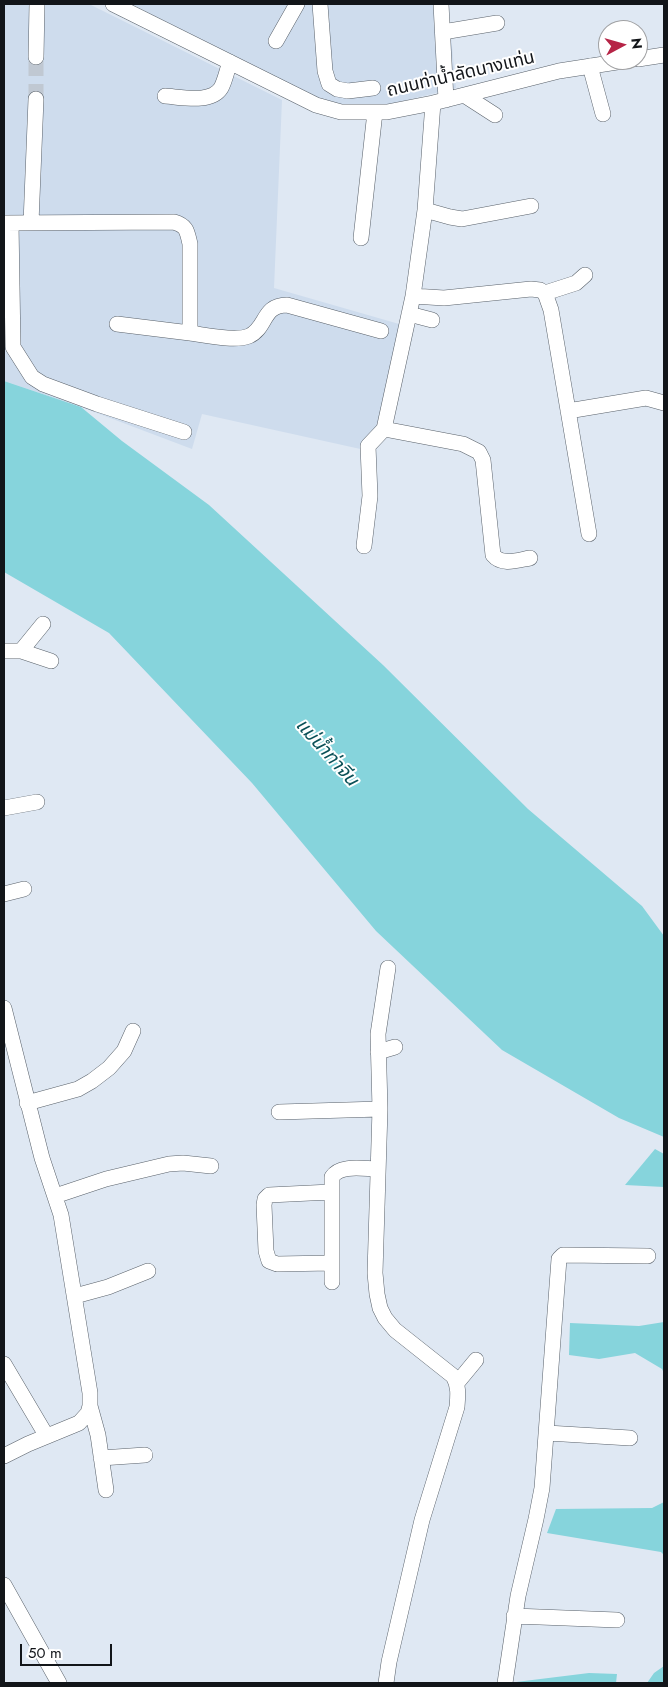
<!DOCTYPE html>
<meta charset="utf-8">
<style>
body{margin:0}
#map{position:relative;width:668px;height:1687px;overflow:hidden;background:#dfe8f3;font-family:Jost,sans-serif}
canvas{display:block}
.frame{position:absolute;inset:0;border:5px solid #121519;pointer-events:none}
.north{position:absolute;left:598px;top:20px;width:50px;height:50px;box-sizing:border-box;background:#fff;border:1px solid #a0a1a3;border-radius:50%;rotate:84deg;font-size:14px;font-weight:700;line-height:20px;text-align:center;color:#121519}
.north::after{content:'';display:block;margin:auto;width:18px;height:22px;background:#b62446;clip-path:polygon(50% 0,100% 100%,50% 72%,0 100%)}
.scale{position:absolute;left:20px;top:1644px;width:92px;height:22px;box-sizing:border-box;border:2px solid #121519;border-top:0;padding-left:6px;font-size:15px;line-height:18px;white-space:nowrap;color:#121519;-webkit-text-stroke:4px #fff;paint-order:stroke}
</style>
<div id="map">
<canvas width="668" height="1687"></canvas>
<div class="frame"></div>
<div class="north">N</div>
<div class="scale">50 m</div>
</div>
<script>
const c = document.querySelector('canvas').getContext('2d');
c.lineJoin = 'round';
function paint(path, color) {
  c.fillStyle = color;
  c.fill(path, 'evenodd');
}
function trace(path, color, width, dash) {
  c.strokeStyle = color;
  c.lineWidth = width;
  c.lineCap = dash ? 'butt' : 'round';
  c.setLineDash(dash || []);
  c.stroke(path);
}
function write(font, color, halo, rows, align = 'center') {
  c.font = font + ' Jost,"Noto Sans Thai",sans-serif';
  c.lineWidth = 4;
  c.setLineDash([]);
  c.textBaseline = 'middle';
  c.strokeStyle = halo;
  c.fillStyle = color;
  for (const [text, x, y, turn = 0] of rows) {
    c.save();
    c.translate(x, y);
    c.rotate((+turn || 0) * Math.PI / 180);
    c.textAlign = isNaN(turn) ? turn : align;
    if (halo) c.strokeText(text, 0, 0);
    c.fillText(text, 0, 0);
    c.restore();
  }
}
paint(new Path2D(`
 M4 4H89L282 100 274 288 413 328 374 452 202 414 192 449 81 407 4 381Z
 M132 4H448L456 88 362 111 306 98Z`), '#cedced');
paint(new Path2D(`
 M4 381 81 407 122 441 209 505 383 665 528 809 642 906 664 936V1137L619 1118 502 1050 376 931 252 783 109 633 4 572Z
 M655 1149 664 1154V1187L625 1185Z
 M664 1322V1373L662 1369 635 1353 599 1359 569 1355 570 1323 639 1326Z
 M664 1502V1555L661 1552 547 1533 556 1509 652 1508Z
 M664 1666V1683H647L654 1673Z
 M589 1673 617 1674 616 1683H516V1682Z`), '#86d4dc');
trace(new Path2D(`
 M36 99V57`), '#c0c8d2', 15, [15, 8]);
const minor = new Path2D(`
 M113 4 316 105 341 112H387L433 103 559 71 630 60
 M320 4 325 71 329 84 337 89 348 91 373 88
 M441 4 446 100
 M443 32 497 23
 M276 41 297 4
 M36 57 37 4
 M638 59 664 55
 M590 66 603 114
 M464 95 495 115
 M165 96C181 97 211 104 221 88 225 81 227 70 230 62
 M433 103 425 210 413 296 384 429 463 444 479 452 483 460 493 555C502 566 518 560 530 558
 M425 210 450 217 462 219 531 206
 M4 223 174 222C187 226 187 231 190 244V333L117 324
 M11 223 13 347 32 377 43 384 97 404 184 432
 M31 223 36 99
 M361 238 375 112
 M545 293 576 283 585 275
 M413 296 444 298 531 289 540 290 545 293 551 310 589 534
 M409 314 432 320
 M190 333C205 335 235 342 249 336 267 328 262 305 287 305L381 331
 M568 411 646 398 664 403
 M364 546 370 496 368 446 384 429
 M4 651H21L51 661
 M21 651 43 624
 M4 808 37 802
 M4 894 24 889
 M4 1008 42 1158 61 1215 90 1393V1406L88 1413 79 1423 28 1444 4 1456
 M378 1052 395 1047
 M27 1103 78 1089 92 1081 109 1068 124 1051 133 1031
 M279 1112 380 1109
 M331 1192 269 1195 265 1199 264 1205 266 1251 269 1261 277 1264 331 1263
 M55 1196 106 1179 169 1164 183 1163 211 1166
 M332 1282V1177C340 1164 364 1169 378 1169
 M75 1296 108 1287 148 1271
 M4 1364 46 1435
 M457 1383 476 1360
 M90 1406 98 1435 106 1490
 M547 1433 630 1438
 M101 1458 145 1455
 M4 1585 59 1683
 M514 1616 617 1620
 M386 1683 389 1662 422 1520 457 1407C458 1395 459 1386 453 1376L395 1330 385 1318 380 1308 377 1294 375 1273 380 1109 378 1034 388 968
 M505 1683 518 1596 536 1519 542 1488 559 1259 563 1255 648 1256`);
trace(minor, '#59616a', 16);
trace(minor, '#fff', 15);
write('18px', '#121519', '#fff', [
 ["ถนนท่าน้ำลัดนางแท่น",461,75,-13]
]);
write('italic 19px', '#0b5158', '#fff', [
 ["แม่น้ำท่าจีน",326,753,48]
]);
</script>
